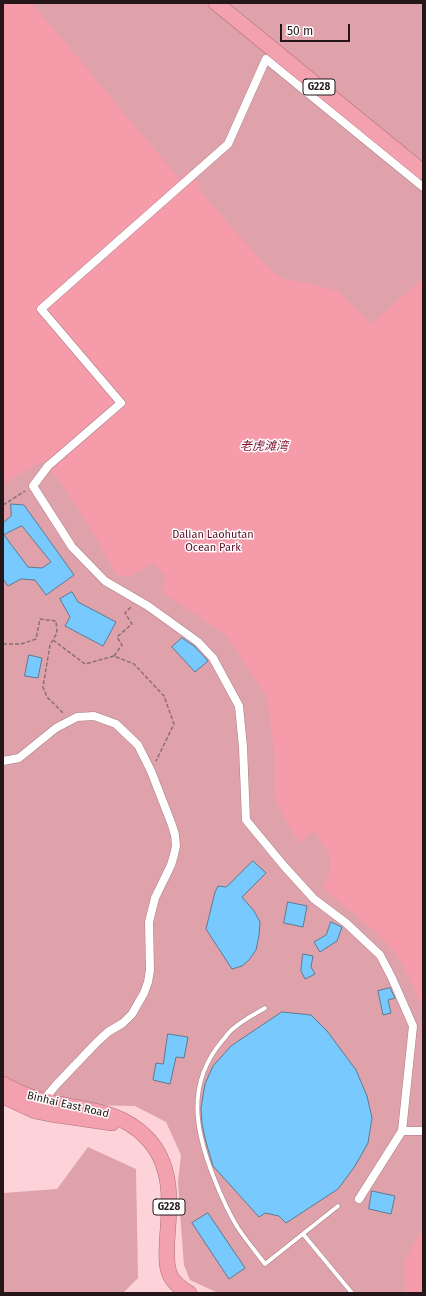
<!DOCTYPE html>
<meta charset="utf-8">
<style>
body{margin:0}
#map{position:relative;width:426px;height:1296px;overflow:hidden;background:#fdd3d9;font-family:"Fira Sans",sans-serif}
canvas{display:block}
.frame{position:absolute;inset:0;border:4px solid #251619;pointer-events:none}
.scale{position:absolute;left:280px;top:24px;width:70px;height:18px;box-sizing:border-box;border:2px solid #251619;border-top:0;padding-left:5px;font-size:12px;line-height:14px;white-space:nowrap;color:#251619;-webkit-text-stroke:3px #fff;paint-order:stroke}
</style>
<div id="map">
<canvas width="426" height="1296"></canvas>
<div class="frame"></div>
<div class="scale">50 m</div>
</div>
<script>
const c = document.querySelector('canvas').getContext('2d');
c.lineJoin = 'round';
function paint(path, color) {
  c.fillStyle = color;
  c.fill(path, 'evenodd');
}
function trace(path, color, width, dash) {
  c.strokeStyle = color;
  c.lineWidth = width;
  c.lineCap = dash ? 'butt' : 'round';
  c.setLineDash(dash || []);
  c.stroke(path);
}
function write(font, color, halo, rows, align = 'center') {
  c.font = font + ' "Fira Sans","Noto Sans SC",sans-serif';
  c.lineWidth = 3;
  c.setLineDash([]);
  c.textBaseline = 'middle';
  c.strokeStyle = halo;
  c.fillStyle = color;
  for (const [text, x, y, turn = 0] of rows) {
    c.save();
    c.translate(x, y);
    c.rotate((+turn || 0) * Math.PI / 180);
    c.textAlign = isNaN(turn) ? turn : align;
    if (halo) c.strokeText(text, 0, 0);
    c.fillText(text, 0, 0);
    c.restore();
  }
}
paint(new Path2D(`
 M3 3H423V1293H218L190 1280 184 1265 180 1213 178 1181 181 1155 166 1122 135 1106 80 1105 64 1103 3 1079Z
 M88 1147 136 1169 138 1278 123 1293H3V1193L57 1189Z`), '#dfa2ab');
paint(new Path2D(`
 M3 3H32L179 179 188 171 199 183V190L258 257 281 278 336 290 371 324 423 278V1009C416 993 409 975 399 959 383 934 345 907 322 887 339 862 327 852 314 831L299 843 287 823 275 798V758L267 698 228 637 163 592 165 576 153 563 131 576H117C96 537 72 494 43 461L3 484Z
 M423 1228V1293H405L404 1262Z`), '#f59baa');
const building = new Path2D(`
 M11 504 24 505 74 575 46 595 35 580 21 579 8 586 3 579V523L11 516ZM22 526 51 562 42 568 28 567 4 535Z
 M72 592 78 602 116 622 103 646 65 626 70 617 60 599Z
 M182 638 194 646 208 661 195 672 172 647Z
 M29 655 42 658 38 678 25 676Z
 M253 861 266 873 242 897 254 911 260 922 259 936 256 950 249 960 242 966 232 969 206 929 215 892 218 886 226 887Z
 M288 902 307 906 303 927 284 923Z
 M331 922 342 927 337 941 320 952 314 942 326 935Z
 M303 954 313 956 311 967 315 974 305 979 301 971Z
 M390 988 395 998 388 1000 391 1013 383 1015 378 991Z
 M282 1012 311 1015 327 1031 356 1070 367 1096 372 1118 368 1143 355 1166 338 1189 286 1223 279 1216 265 1213 259 1217 213 1166 206 1142 202 1124 201 1108 205 1084 213 1066 231 1046Z
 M168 1034 188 1037 184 1058 176 1057 170 1084 153 1080 156 1063 163 1064Z
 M372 1191 395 1196 391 1214 369 1209Z
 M208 1213 245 1268 229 1279 192 1223Z`);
paint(building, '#78c9fd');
trace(building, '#5d7b90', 1);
const lane = new Path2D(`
 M265 1008C255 1014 243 1020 234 1028 229 1031 226 1037 222 1041 186 1084 195 1130 214 1178 221 1196 228 1212 238 1228 246 1240 256 1252 265 1264L338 1206
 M303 1234 352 1293`);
const street = new Path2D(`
 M3 761 19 758 56 728 77 717 94 716 116 724 138 745 151 771 172 825 175 835 176 846 174 855 171 865 155 898 149 922 150 970 148 982 144 993 132 1014 123 1023 108 1032 97 1042 56 1085 42 1102
 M402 1131H423
 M359 1199 402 1131 413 1026 392 978 380 955 346 923 314 899 284 866 246 820 243 747 239 706 213 658 198 642 148 606 105 581 72 547 33 486 48 466 121 403 41 309 228 144 266 59 423 187`);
const highway = new Path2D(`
 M216 3 423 172
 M3 1084C16 1091 28 1097 42 1100 80 1111 116 1107 146 1137 174 1165 170 1205 167 1241 167 1252 165 1266 171 1277 175 1284 182 1289 189 1293
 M3 1096 35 1111 50 1114 112 1123`);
trace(lane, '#a67f85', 5);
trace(street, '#a67f85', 9);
trace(highway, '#ab707a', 16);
trace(new Path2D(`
 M3 505 25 491
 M53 640 85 664 114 656 134 664 164 696 174 724 156 761
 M3 644H21L36 639 40 619 56 621 57 633 50 645 43 687 47 697 64 714
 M114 656 122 645 117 637 132 624 125 613 132 606`), '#8a6f73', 1.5, [4, 2]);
trace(lane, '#fff', 4);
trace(street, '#fff', 8);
trace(highway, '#f3a1ae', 15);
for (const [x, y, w] of [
 [319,87,32],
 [169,1207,32]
]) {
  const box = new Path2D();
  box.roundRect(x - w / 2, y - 8, w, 16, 3);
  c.fillStyle = '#fff';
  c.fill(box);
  trace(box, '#251619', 1);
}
write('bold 10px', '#251619', null, [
 ["G228",319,87],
 ["G228",169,1207]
]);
write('11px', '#5b0c25', '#fff', [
 ["Dalian Laohutan",213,535],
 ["Ocean Park",213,548]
]);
write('11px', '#251619', '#fff', [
 ["Binhai East Road",68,1105,13]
]);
write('italic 12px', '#811a39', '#fff', [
 ["老虎滩湾",264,447]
]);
</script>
